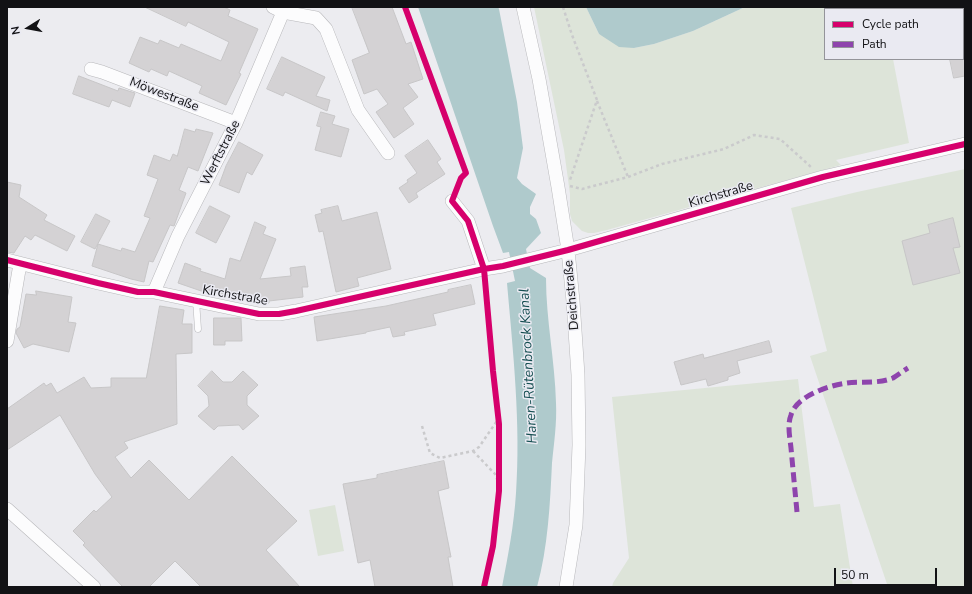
<!DOCTYPE html>
<meta charset="utf-8">
<style>
body{margin:0}
#map{position:relative;width:972px;height:594px;overflow:hidden;background:#ececf0;font-family:"Nunito Sans",sans-serif}
canvas{display:block}
.frame{position:absolute;inset:0;border:8px solid #121215;pointer-events:none}
.legend{position:absolute;left:824px;top:8px;width:140px;height:52px;box-sizing:border-box;background:#eaeaf2;border:1px solid #94949a;margin:0;padding:5px 7px;list-style:none;font-size:12px;color:#121215}
.legend li{display:flex;align-items:center;gap:8px;height:20px}
.legend b{width:20px;border:1px solid #94949a}
.north{position:absolute;left:8px;top:8px;width:40px;height:40px;-webkit-text-stroke:3px #eaeaf2;paint-order:stroke;rotate:259deg;font-size:11px;font-weight:700;line-height:16px;text-align:center;color:#121215}
.north::after{content:'';display:block;margin:auto;width:14px;height:18px;background:#121215;clip-path:polygon(50% 0,100% 100%,50% 72%,0 100%)}
.scale{position:absolute;left:834px;top:568px;width:103px;height:18px;box-sizing:border-box;border:2px solid #121215;border-top:0;padding-left:5px;font-size:12px;line-height:14px;white-space:nowrap;color:#121215;-webkit-text-stroke:3px #eaeaf2;paint-order:stroke}
</style>
<div id="map">
<canvas width="972" height="594"></canvas>
<div class="frame"></div>
<ul class="legend">
<li><b style="height:5px;background:#d6006c"></b>Cycle path</li>
<li><b style="height:5px;background:#8e44ad"></b>Path</li>
</ul>
<div class="north">N</div>
<div class="scale">50 m</div>
</div>
<script>
const c = document.querySelector('canvas').getContext('2d');
c.lineJoin = 'round';
function paint(path, color) {
  c.fillStyle = color;
  c.fill(path, 'evenodd');
}
function trace(path, color, width, dash) {
  c.strokeStyle = color;
  c.lineWidth = width;
  c.lineCap = dash ? 'butt' : 'round';
  c.setLineDash(dash || []);
  c.stroke(path);
}
function write(font, color, halo, rows, align = 'center') {
  c.font = font + ' "Nunito Sans",sans-serif';
  c.lineWidth = 3;
  c.setLineDash([]);
  c.textBaseline = 'middle';
  c.strokeStyle = halo;
  c.fillStyle = color;
  for (const [text, x, y, turn = 0] of rows) {
    c.save();
    c.translate(x, y);
    c.rotate((+turn || 0) * Math.PI / 180);
    c.textAlign = isNaN(turn) ? turn : align;
    if (halo) c.strokeText(text, 0, 0);
    c.fillText(text, 0, 0);
    c.restore();
  }
}
paint(new Path2D(`
 M534 7H586L599 34 634 48 654 44 693 31 745 7H883V9H825V59H893L909 143 836 160 841 165 607 230 594 233H588L582 231 572 221 570 214V194L564 150Z
 M965 169V587H888L810 356 827 351 791 208 857 192Z
 M798 379 814 507 840 504 853 587H612L613 583 629 558 612 397Z
 M335 505 344 551 318 556 309 510Z`), '#dde4d9');
paint(new Path2D(`
 M418 7H498L499 9 517 102 523 148 517 178 522 184 536 194 530 207V214L536 219 541 233 526 249 530 268 546 278C546 320 555 361 556 403 557 423 554 443 552 463 550 505 548 547 537 587H502C508 556 514 525 516 493 521 424 513 352 507 283L515 281 509 252 503 253 493 226Z
 M586 7H745L693 31 654 44 634 48 619 47 599 34Z`), '#afcacc');
const building = new Path2D(`
 M145 7H224L230 10 228 16 258 29 239 73 241 74 226 105 199 93 202 86 169 71 167 76 151 69 149 72 129 63 140 37 158 44 160 40 179 48 181 44 221 61 229 42 188 22 186 26Z
 M352 7H392L406 44 411 42 423 79 408 84 418 97 403 108 414 124 394 138 376 112 388 104 377 89 364 94 352 60 369 53Z
 M282 57 325 77 316 96 330 100 327 111 285 92 283 96 267 89Z
 M950 59H965V76L954 78Z
 M79 76 118 91 119 88 135 93 130 107 112 100 109 107 73 94Z
 M321 112 335 116 332 124 349 129 341 157 315 150 321 127 317 126Z
 M185 129 195 132 196 129 213 133 198 171 188 167 179 190 186 193 174 226 170 225 153 262 149 261 144 282 131 279 92 266 98 244 121 251 122 248 135 252 150 218 144 216 158 179 147 175 154 155 170 161 173 154 177 156Z
 M428 140 441 159 437 162 445 174 416 193 418 197 409 203 399 188 408 182 407 180 417 173 405 156Z
 M239 142 263 155 252 175 247 172 239 193 219 185 226 166Z
 M7 182 21 185 19 197 47 215 44 220 75 236 67 251 35 235 31 240 25 236 14 253 7 252Z
 M210 206 230 216 216 243 196 233Z
 M338 206 342 221 377 212 391 269 357 278 359 286 336 292 323 231 319 232 315 215 322 213 321 210Z
 M96 214 110 221 95 249 81 242Z
 M953 218 960 247 953 248 960 273 913 285 902 241 930 233 928 225Z
 M255 222 266 227 263 234 276 239 260 279 291 276 290 268 305 266 308 287H302L303 297 269 301V303L241 298V299L211 290 210 294 178 283 185 263 201 269 200 271 225 279 230 258 240 261Z
 M471 285 475 304 433 314 436 325 404 332 405 335 393 337 390 327 366 332V333L317 341 314 317 386 306 448 292V290Z
 M36 291 72 297 68 322 76 323 69 352 33 344 24 348 16 333 17 329 20 327 26 294 36 295Z
 M160 306 184 310 182 324H192V353L176 354 177 424 124 442 128 448 115 457 131 478 149 460 189 500 232 456 297 521 266 550 300 587H201L175 561 149 587H123L83 545 85 543 73 531 94 510 96 512 112 497 95 474 60 415 7 450V409L44 383 46 386 51 383 57 393 84 377 91 388 111 387V378H146Z
 M214 318H241L242 341H225V345H214Z
 M769 341 772 352 737 361 740 373 728 377V380L708 386 706 379 681 385 674 362 703 354 704 358Z
 M212 371 223 382H232L243 371 258 385 247 396V405L259 416 243 430 239 425 218 426 214 430 198 416 209 406 208 396 198 386Z
 M444 461 449 488 438 491 451 557H448L453 587H375L370 560 358 563 343 484 377 478V475Z`);
paint(building, '#d4d2d4');
trace(building, '#c7c6c7', 1);
const service = new Path2D(`
 M196 300 198 329`);
const minor = new Path2D(`
 M273 7 283 12 316 18 326 29 358 110 388 153
 M523 7 539 79 558 187 568 250 573 301 578 375 579 445 576 525 566 587
 M963 11H965
 M91 69 102 72 236 123
 M452 201 468 221 484 269
 M7 260 98 283 138 292H154L259 314H279L296 311 484 269 503 266 568 250 823 177 965 144
 M154 292 178 236 236 123 283 12 289 7
 M7 341 20 264
 M7 509 94 587`);
trace(service, '#b8b8bb', 7);
trace(minor, '#b8b8bb', 14);
trace(new Path2D(`
 M405 7 466 173 461 178 457 189
 M563 7 572 35 597 100 570 180
 M597 101 628 177
 M570 186 582 189 628 177 662 164 724 149 754 135 780 139 811 167
 M422 426 430 453 440 458 473 451 479 447 499 418
 M473 451 495 474 499 484`), '#cacacc', 2.5, [3, 3]);
trace(service, '#fcfcfd', 6);
trace(minor, '#fcfcfd', 13);
trace(new Path2D(`
 M797 512C795 491 793 470 791 448 790 438 787 425 791 415 796 396 830 385 847 383 862 381 879 384 893 378 898 375 903 371 908 368`), '#8e44ad', 5, [10, 5]);
trace(new Path2D(`
 M405 7 466 173 461 178 452 201 468 221 484 269 493 371 499 424V491L493 546 484 587
 M7 260 98 283 138 292H154L259 314H279L296 311 484 269 503 266 568 250 823 177 965 144`), '#d6006c', 6);
write('13px', '#121215', '#eaeaf2', [
 ["Möwestraße",164,95,21],
 ["Werftstraße",221,153,-63],
 ["Kirchstraße",721,195,-16],
 ["Deichstraße",572,295,-95],
 ["Kirchstraße",235,296,10]
]);
write('italic 14px', '#154e51', '#eaeaf2', [
 ["Haren-Rütenbrock Kanal",529,366,-93]
]);
</script>
